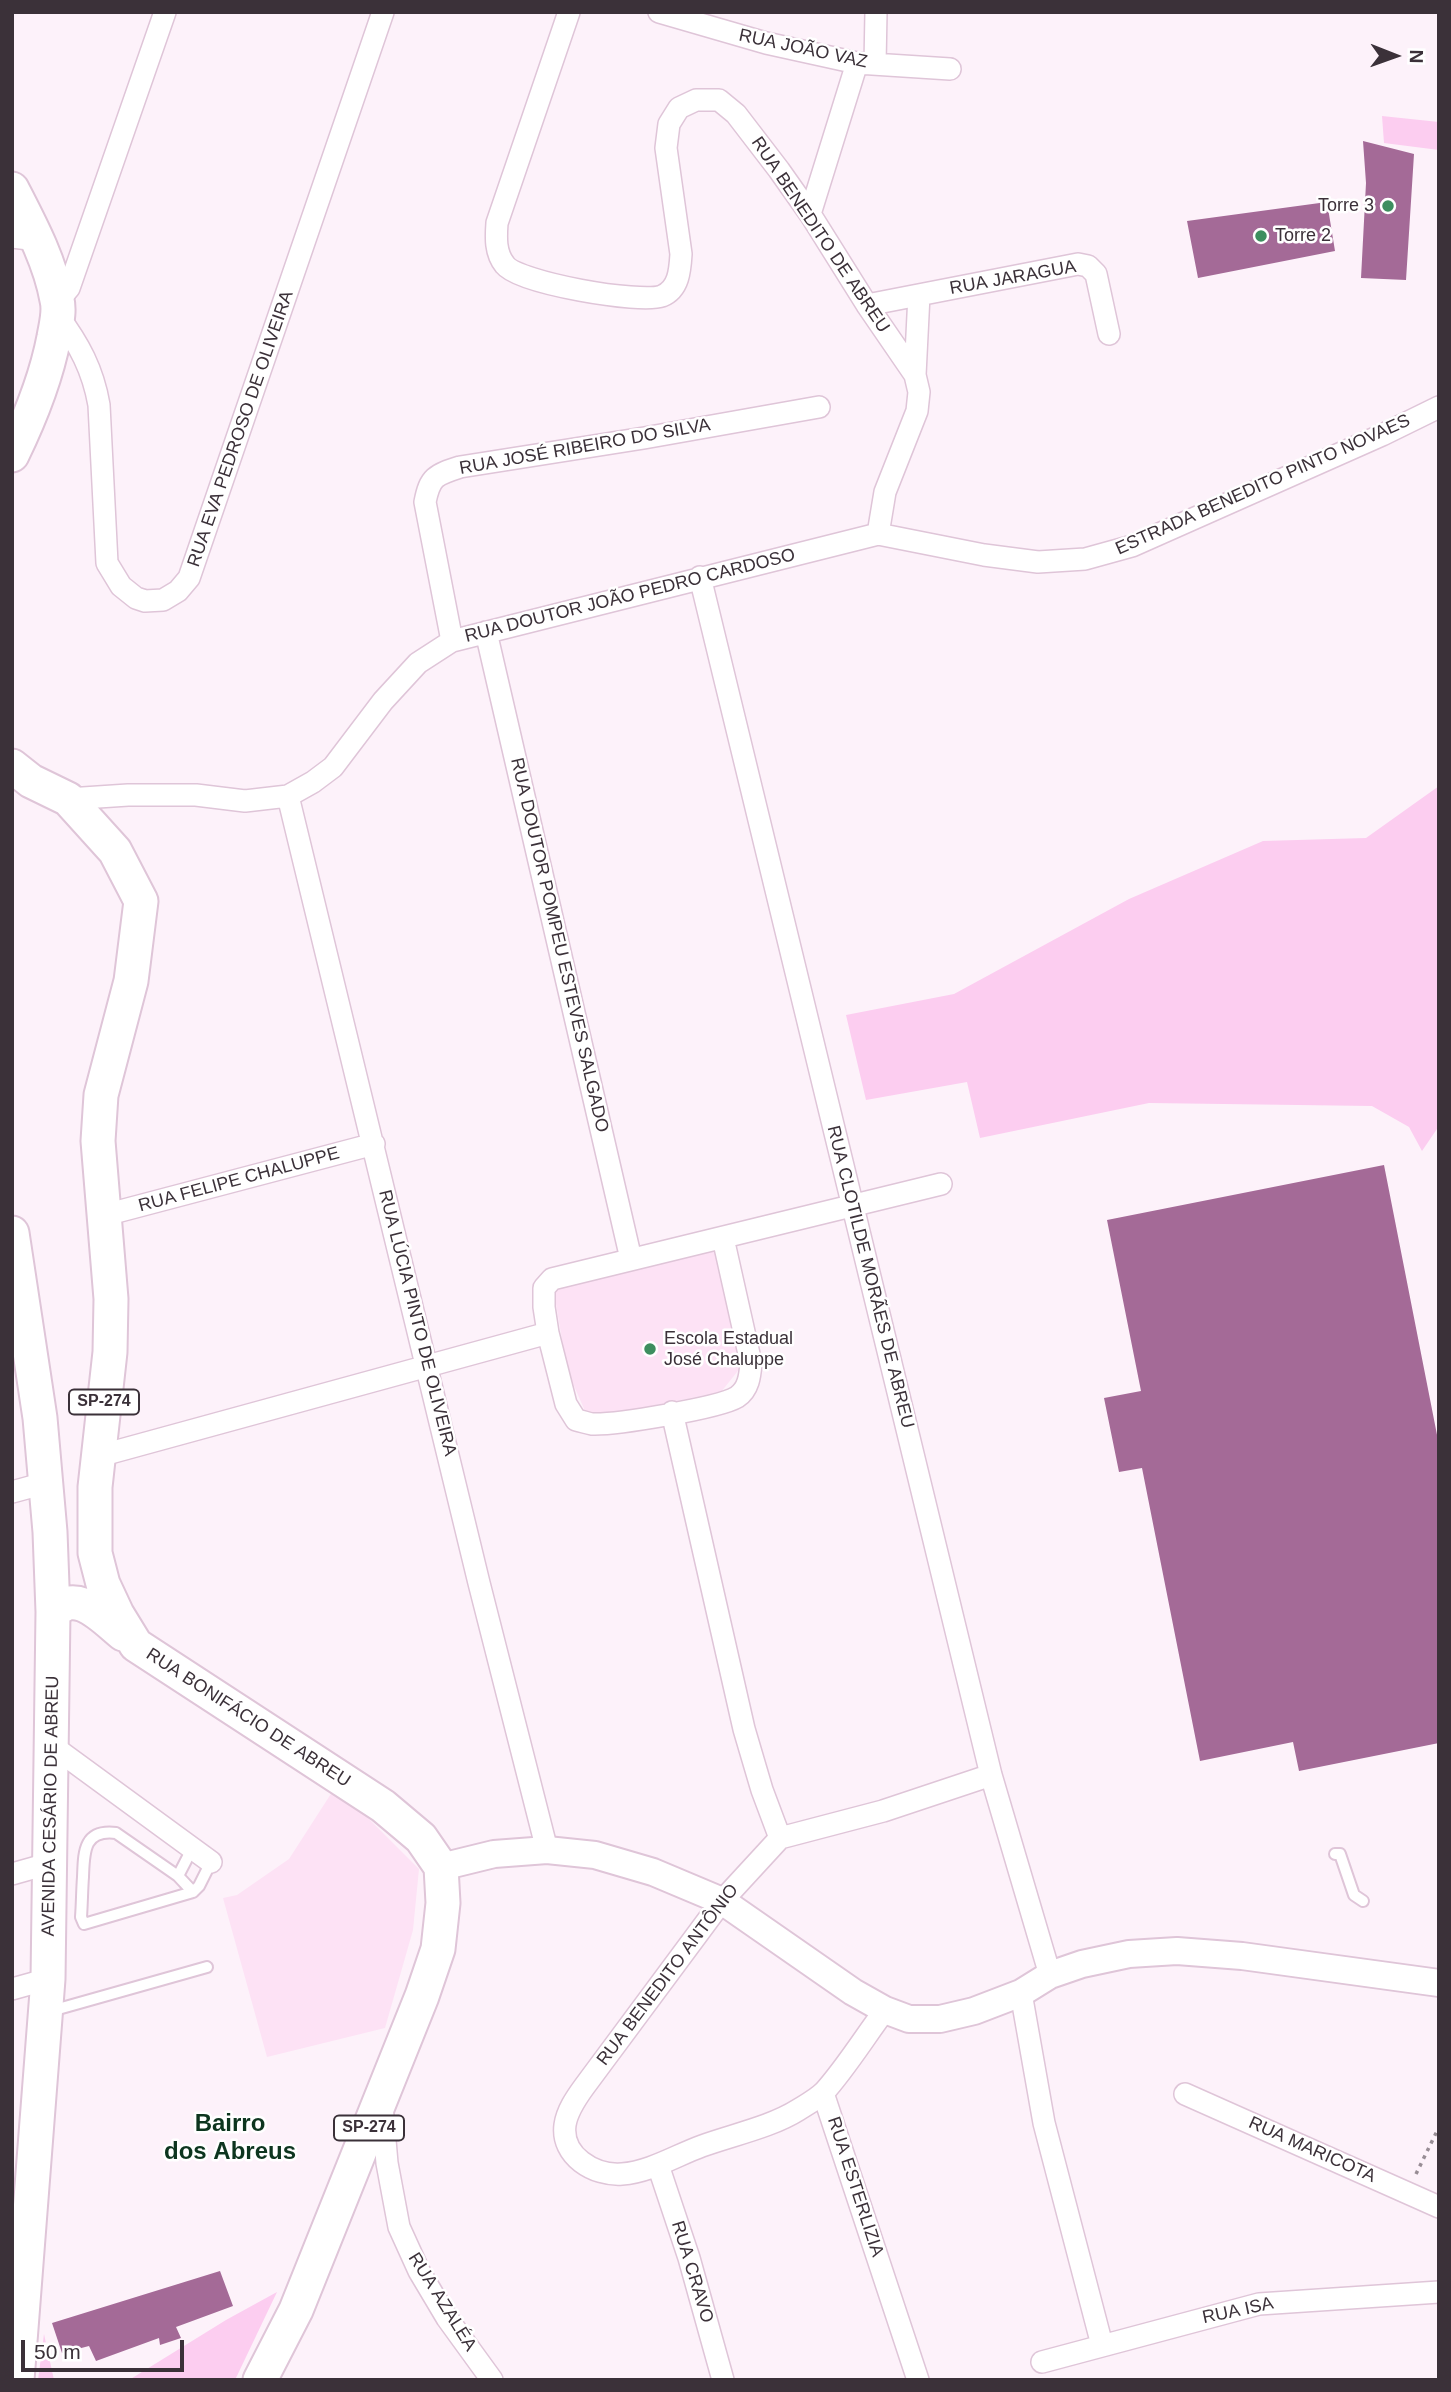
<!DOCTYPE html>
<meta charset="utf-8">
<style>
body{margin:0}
#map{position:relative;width:1451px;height:2392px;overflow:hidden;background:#fdf2fa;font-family:Arial,sans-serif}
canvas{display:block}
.frame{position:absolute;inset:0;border:14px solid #3b3139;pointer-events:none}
.north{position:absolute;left:1360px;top:21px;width:70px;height:70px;-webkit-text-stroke:5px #fff;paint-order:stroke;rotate:91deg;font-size:19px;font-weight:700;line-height:28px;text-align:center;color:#3b3139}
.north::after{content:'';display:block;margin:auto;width:24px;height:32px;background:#3b3139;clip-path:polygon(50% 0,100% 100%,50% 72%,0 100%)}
.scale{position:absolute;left:21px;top:2340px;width:163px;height:32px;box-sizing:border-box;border:4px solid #3b3139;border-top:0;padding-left:9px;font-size:21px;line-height:24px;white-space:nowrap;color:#3b3139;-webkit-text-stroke:5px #fff;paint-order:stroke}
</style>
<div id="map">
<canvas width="1451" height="2392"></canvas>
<div class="frame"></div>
<div class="north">N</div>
<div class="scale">50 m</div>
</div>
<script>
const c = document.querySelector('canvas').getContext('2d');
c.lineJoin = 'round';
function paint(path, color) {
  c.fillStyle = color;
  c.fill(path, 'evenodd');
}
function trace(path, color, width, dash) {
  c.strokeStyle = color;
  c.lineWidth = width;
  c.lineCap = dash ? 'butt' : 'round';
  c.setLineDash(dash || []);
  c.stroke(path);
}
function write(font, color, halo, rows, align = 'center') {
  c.font = font + ' Arial,sans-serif';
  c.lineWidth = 5;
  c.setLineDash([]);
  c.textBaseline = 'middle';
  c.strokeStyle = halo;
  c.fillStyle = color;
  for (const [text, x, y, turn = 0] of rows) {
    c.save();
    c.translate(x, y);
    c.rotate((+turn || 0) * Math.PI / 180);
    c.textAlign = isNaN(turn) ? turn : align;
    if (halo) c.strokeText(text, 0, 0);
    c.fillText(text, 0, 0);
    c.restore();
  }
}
paint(new Path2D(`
 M714 1250 741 1367 721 1392 611 1414 585 1411 567 1370 553 1286Z
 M336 1786 419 1869 413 1930 385 2028 267 2057 223 1898 237 1895 289 1859Z`), '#fde2f5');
paint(new Path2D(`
 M1382 116 1439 122V150L1384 143Z
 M1439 786V1126L1422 1151 1409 1127 1372 1106 1149 1103 980 1138 967 1082 866 1100 846 1015 954 994 1129 899 1263 841 1366 838Z
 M277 2292 235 2380H129L226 2320Z
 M44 2334 54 2380H38Z`), '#fccdf0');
paint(new Path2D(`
 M1363 141 1414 154 1406 280 1361 278 1366 183Z
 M1327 202 1335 251 1198 278 1187 221Z
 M1384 1165 1439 1445V1743L1299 1771 1293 1742 1200 1761 1142 1468 1119 1472 1104 1398 1141 1391 1107 1220Z
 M220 2271 233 2306 176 2327 181 2338 160 2345 159 2338 96 2361 89 2346 62 2353 52 2323Z`), '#a46a97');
const service = new Path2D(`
 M1335 1854H1340L1354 1895 1363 1901
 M178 1876 193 1847
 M193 1892 178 1876 116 1833C83 1829 84 1853 83 1877 82 1890 82 1904 81 1917L84 1924 193 1892 199 1886 211 1862
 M51 2011 207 1967`);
const minor = new Path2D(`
 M569 12 497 223C496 237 495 253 505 265 519 283 640 304 662 296 679 289 680 270 681 254L666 148 669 124 679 108 696 100H719L736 114 779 170 810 214 867 305 915 375 919 392 917 411 885 492 878 534
 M659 12 766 43 857 63 950 69
 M875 64 876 12
 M810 214 857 63
 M12 237 38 240
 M58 301 69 288 165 12
 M867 305 1078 264 1088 266 1096 274 1109 334
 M58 316C79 344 93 370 99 405L107 563 121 586 136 598 145 601 163 600 178 591 189 578 383 12
 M915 375 919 295
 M700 577 991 1775 1050 1975
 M486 632 631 1259
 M452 641 425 502C430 477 435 475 460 467L644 438 819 407
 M288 796 479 1583 547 1850
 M68 799 128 795H196L245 801 288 796 313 782 333 767 383 701 418 663 452 641 878 534 984 555 1038 562 1085 559 1132 546 1382 435 1439 407
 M105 1215 374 1144
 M723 1238 751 1363C750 1375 749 1389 737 1397 719 1408 615 1425 592 1424 587 1423 581 1421 576 1420L566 1404 548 1333 544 1307V1288L552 1279 941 1184
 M672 1412 744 1729 762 1790 780 1838
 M99 1456 548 1333
 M12 1492 45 1483
 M51 1745 211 1862
 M12 1874 51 1863
 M12 1989 48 1979
 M1021 1993 1044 2123 1102 2345
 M885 2010C866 2035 845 2069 824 2092 817 2099 806 2105 798 2110 771 2127 732 2135 702 2146 677 2155 650 2172 622 2174 594 2176 561 2156 565 2125 567 2111 576 2098 584 2087L722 1901 780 1838 883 1811 991 1775
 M823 2093 918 2380
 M1185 2094 1439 2207
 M382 2106 387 2163 399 2227 419 2271 447 2318 492 2380
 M658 2165 689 2258 723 2380
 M1042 2362 1259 2304 1439 2292`);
const tertiary = new Path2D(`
 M441 1867 494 1854 547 1850 595 1855 653 1872 722 1901 853 1992 885 2010 909 2019H940L974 2011 1021 1993 1050 1975 1082 1964 1129 1954 1177 1951 1242 1956 1439 1983`);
const primary = new Path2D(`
 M12 189C30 224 50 261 57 300 60 312 56 325 54 337 46 379 31 416 12 455
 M12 766 31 781 68 799 115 851 141 901 131 981 101 1095 98 1141 111 1299 110 1352 95 1487V1553L103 1584 117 1614 136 1645 383 1806 421 1838 441 1867 443 1903 438 1949 422 1996 296 2310 260 2380
 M12 1233 40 1418 50 1532 53 1612 48 1979 17 2380
 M53 1614C75 1585 104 1619 123 1634`);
trace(service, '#dfc5d8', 14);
trace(minor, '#dfc5d8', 24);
trace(tertiary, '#dfc5d8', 30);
trace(primary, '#dfc5d8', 37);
trace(new Path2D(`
 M1416 2174 1439 2127`), '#988d95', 3.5, [3.5, 5]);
trace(service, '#fff', 10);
trace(minor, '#fff', 21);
trace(tertiary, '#fff', 26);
trace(primary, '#fff', 33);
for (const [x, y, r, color] of [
 [1388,206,7,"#3d8e5f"],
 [1261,236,7,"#3d8e5f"],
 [650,1349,7,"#3d8e5f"]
]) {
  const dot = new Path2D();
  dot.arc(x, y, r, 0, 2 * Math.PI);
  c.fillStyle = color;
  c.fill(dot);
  trace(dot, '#fff', 2.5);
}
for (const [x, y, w] of [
 [104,1402,70],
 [369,2128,70]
]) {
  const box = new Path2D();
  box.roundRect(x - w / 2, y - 12.5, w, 25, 5);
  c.fillStyle = '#fff';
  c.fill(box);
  trace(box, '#3b3139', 2);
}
write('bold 16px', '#3b3139', null, [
 ["SP-274",104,1402],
 ["SP-274",369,2128]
]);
write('18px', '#3b3139', '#fff', [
 ["RUA JOÃO VAZ",803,49,12],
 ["RUA BENEDITO DE ABREU",820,235,56],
 ["RUA JARAGUA",1013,278,-10],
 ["RUA EVA PEDROSO DE OLIVEIRA",241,429,-71],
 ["RUA JOSÉ RIBEIRO DO SILVA",585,447,-10],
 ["ESTRADA BENEDITO PINTO NOVAES",1263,485,-24],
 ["RUA DOUTOR JOÃO PEDRO CARDOSO",630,596,-14],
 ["RUA DOUTOR POMPEU ESTEVES SALGADO",559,945,77],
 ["RUA FELIPE CHALUPPE",239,1180,-15],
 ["RUA CLOTILDE MORÃES DE ABREU",870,1277,76],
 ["RUA LÚCIA PINTO DE OLIVEIRA",417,1323,76],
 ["RUA BONIFÁCIO DE ABREU",248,1718,33],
 ["AVENIDA CESÁRIO DE ABREU",51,1806,-89],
 ["RUA BENEDITO ANTÔNIO",668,1975,-53],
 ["RUA MARICOTA",1312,2150,24],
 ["RUA ESTERLIZIA",855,2187,72],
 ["RUA CRAVO",692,2272,73],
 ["RUA AZALÉA",442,2302,58],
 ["RUA ISA",1238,2311,-12]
]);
write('18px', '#3b3139', '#fff', [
 ["Torre 3",1374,206,"right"],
 ["Torre 2",1275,236],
 ["Escola Estadual",664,1339],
 ["José Chaluppe",664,1360]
], 'left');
write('bold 24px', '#0d351f', '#fff', [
 ["Bairro",230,2124],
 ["dos Abreus",230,2152]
]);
</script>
